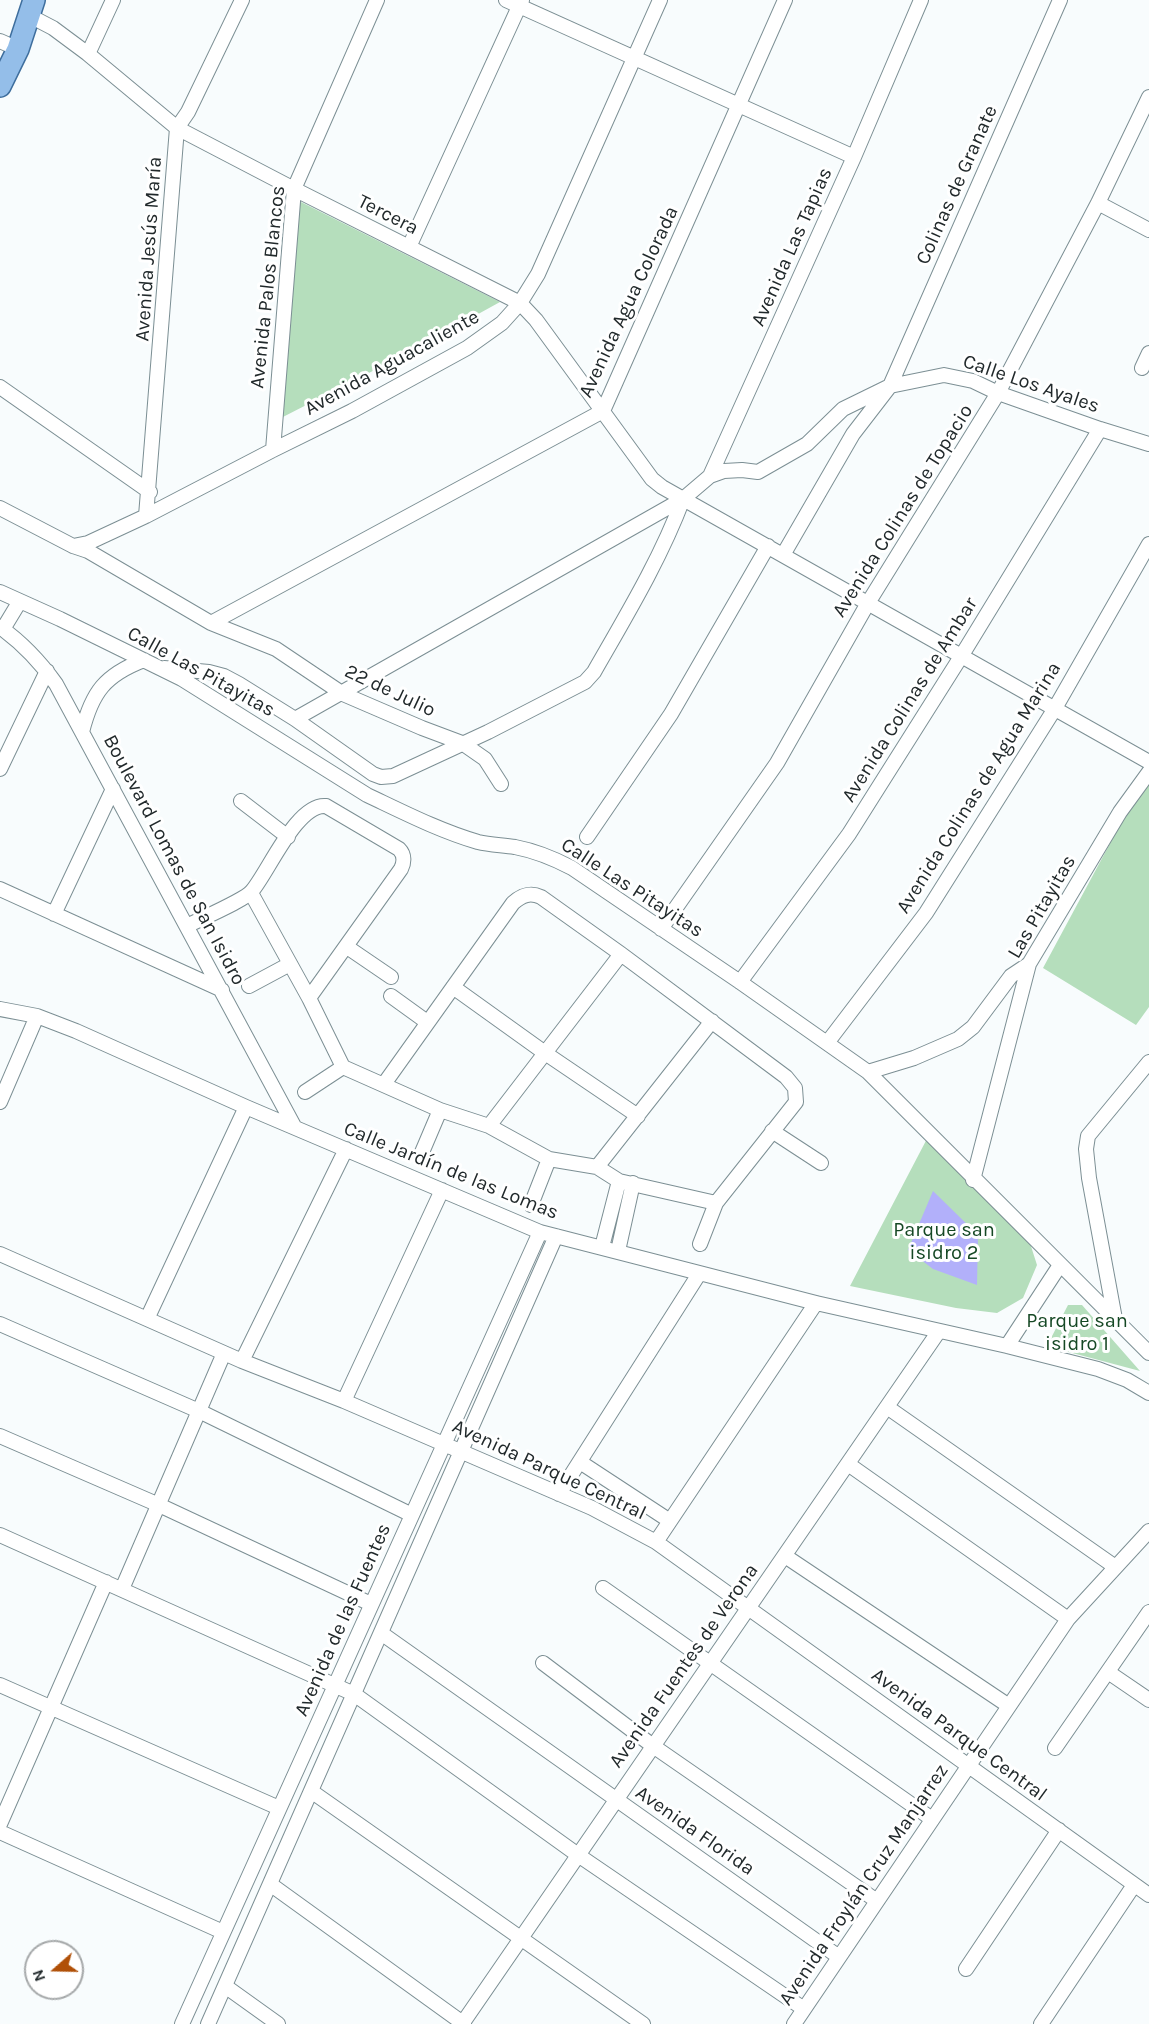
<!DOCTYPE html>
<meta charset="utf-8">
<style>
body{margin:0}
#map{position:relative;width:1149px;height:2024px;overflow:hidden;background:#f8fcfd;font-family:Karla,sans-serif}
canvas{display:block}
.north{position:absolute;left:24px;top:1940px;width:60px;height:60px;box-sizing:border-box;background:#fff;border:2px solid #a6a9aa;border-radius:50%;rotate:250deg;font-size:16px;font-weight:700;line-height:24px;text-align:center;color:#21292b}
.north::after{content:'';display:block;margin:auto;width:21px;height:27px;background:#b05008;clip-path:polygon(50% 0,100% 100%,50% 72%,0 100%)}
</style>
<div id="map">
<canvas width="1149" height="2024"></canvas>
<div class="north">N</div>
</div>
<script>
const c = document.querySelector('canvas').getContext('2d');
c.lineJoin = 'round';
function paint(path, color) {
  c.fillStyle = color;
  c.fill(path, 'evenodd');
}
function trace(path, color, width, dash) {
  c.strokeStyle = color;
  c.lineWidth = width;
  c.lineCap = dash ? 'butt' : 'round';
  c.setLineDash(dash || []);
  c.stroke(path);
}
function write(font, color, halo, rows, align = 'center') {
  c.font = font + ' Karla,sans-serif';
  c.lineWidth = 6;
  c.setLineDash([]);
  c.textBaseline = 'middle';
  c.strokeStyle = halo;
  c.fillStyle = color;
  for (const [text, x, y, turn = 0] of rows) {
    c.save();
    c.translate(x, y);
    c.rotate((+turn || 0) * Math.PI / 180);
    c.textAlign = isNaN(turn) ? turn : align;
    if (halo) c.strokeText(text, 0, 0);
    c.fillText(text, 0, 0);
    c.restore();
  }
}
paint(new Path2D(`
 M297 200 500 302 402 356 279 419Z
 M1149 771V1007L1136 1025 1043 968Z
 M930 1133 1029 1240 1037 1265 1023 1298 997 1313 956 1308 850 1286Z
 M1068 1305H1082L1140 1371 1061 1350 1049 1342Z`), '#b5debc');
paint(new Path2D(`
 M933 1191 978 1235 977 1285 933 1269 908 1250Z`), '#b2b0fa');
const minor = new Path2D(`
 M506 0 854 157
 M28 15 53 28 88 54 177 128 294 189 520 303 536 320 652 479 662 487 1149 762
 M0 41 18 49
 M88 54 113 0
 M1098 203 1149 230
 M409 247 522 0
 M1142 368 1149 353
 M0 387 150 492
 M273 450 294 189 377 0
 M710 476 724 471 742 470 758 472 807 444 843 409 890 386 944 375 973 381 998 393 1100 429 1149 444
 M0 508 73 546 88 551 211 623 276 649 343 694 422 728 462 743 485 759 501 784
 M146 516 177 128 188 112 242 0
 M73 546 88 543 146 516 273 450 352 411 467 348 502 323 520 303 538 274 660 0
 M783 555 853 434 890 386 1060 0
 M0 592 60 619 182 679 367 795C403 812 440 831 478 842 490 845 503 845 515 847 536 851 553 858 572 868L740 982 868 1072 1149 1353
 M211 623 603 411 785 0
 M0 627C21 642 41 663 56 684L294 1126
 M3 629 20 601
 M164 668 209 672 224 676 239 684 295 719 373 774 381 777 393 776 488 732 585 682 594 672C626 616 660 560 683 499
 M295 719 683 499 710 476 854 157 921 0
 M82 732C92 692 105 675 144 660
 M0 769 47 671
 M241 801 288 837
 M587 837 671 714 768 546
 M0 889 222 990
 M251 893 309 998 343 1067 440 1110 489 1126 549 1159 597 1167 619 1181 716 1203
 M54 914 113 789
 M187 926C200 919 245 900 252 891 269 871 297 803 326 806L399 849C405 855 404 863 401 869L309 998
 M661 929 777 763 868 603 998 393 1098 203 1149 97
 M347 947 391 977
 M740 982 849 834 962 655 1100 429
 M249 986 290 964
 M453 987 545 1053 638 1116
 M391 996 427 1022
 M0 1009 37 1016 76 1031 246 1107 540 1232 816 1303 1007 1346 1098 1369 1127 1380 1149 1393
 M827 1043 926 913 1054 710 1149 544
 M868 1072 914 1058 958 1039 973 1027 1011 976 1029 964
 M384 1084 513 903C522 895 530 892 541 897L621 954 786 1077 795 1088 796 1102 716 1203 700 1244
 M305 1092 343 1067
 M0 1102 37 1016
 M489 1126 621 954
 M772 1131 821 1163
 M420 1157 440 1110
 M597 1167 712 1021
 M973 1180 1029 964 1120 812 1149 772
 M531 1205 549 1159
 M602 1247 619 1181
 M618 1251 633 1183
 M0 1254 242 1361 344 1401 592 1508 656 1542 1149 1895
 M147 1319 246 1107
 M1115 1319 1089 1178 1086 1149 1088 1136 1149 1062
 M0 1324 199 1411 412 1515
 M1007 1346 1060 1265
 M242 1361 346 1149
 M344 1401 442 1190
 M887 1407 1114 1566
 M0 1436 159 1505 371 1604
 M580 1462 670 1521
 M848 1464 1068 1619
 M559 1494 699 1274
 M0 1535 354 1694 578 1855 804 2009
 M656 1542 816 1303
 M785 1556 1009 1706
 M603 1588 932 1819
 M122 1589 224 1353
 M381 1633 839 1957
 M543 1663 653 1746 877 1901
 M1108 1672 1149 1700
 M0 1685 279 1808
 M1055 1748 1149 1612
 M311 1791 643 2024
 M0 1824 106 1582
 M0 1832 223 1932
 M270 1884 464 2024
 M966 1969 1059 1830
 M225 1986 278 2024
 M182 2024 540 1232
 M208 2024 556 1236
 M462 2024 939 1331
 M794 2024 1068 1619 1149 1531
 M1041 2024 1134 1885`);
const primary = new Path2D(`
 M0 86 18 49 34 0`);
trace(minor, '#7c8f94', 16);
trace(primary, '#3e6e9d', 24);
trace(minor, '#fff', 14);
trace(primary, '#94bee9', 21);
write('20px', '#21292b', '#fff', [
 ["Colinas de Granate",957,185,-66],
 ["Tercera",388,215,27],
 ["Avenida Las Tapias",792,247,-66],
 ["Avenida Jesús María",149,249,-86],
 ["Avenida Palos Blancos",268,287,-84],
 ["Avenida Agua Colorada",629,302,-65],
 ["Avenida Aguacaliente",392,363,-29],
 ["Calle Los Ayales",1031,384,19],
 ["Avenida Colinas de Topacio",903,511,-58],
 ["Calle Las Pitayitas",201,672,29],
 ["22 de Julio",390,691,25],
 ["Avenida Colinas de Ambar",910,700,-58],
 ["Avenida Colinas de Agua Marina",979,788,-58],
 ["Boulevard Lomas de San Isidro",174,860,62],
 ["Calle Las Pitayitas",632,888,33],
 ["Las Pitayitas",1042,907,-60],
 ["Calle Jardín de las Lomas",451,1171,22],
 ["Avenida Parque Central",549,1470,25],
 ["Avenida de las Fuentes",343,1620,-66],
 ["Avenida Fuentes de Verona",684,1666,-55],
 ["Avenida Parque Central",959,1735,36],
 ["Avenida Florida",695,1831,35],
 ["Avenida Froylán Cruz Manjarrez",864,1885,-56]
]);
write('20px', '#154824', '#fff', [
 ["Parque san",944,1230],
 ["isidro 2",944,1253],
 ["Parque san",1077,1321],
 ["isidro 1",1077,1344]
]);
</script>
